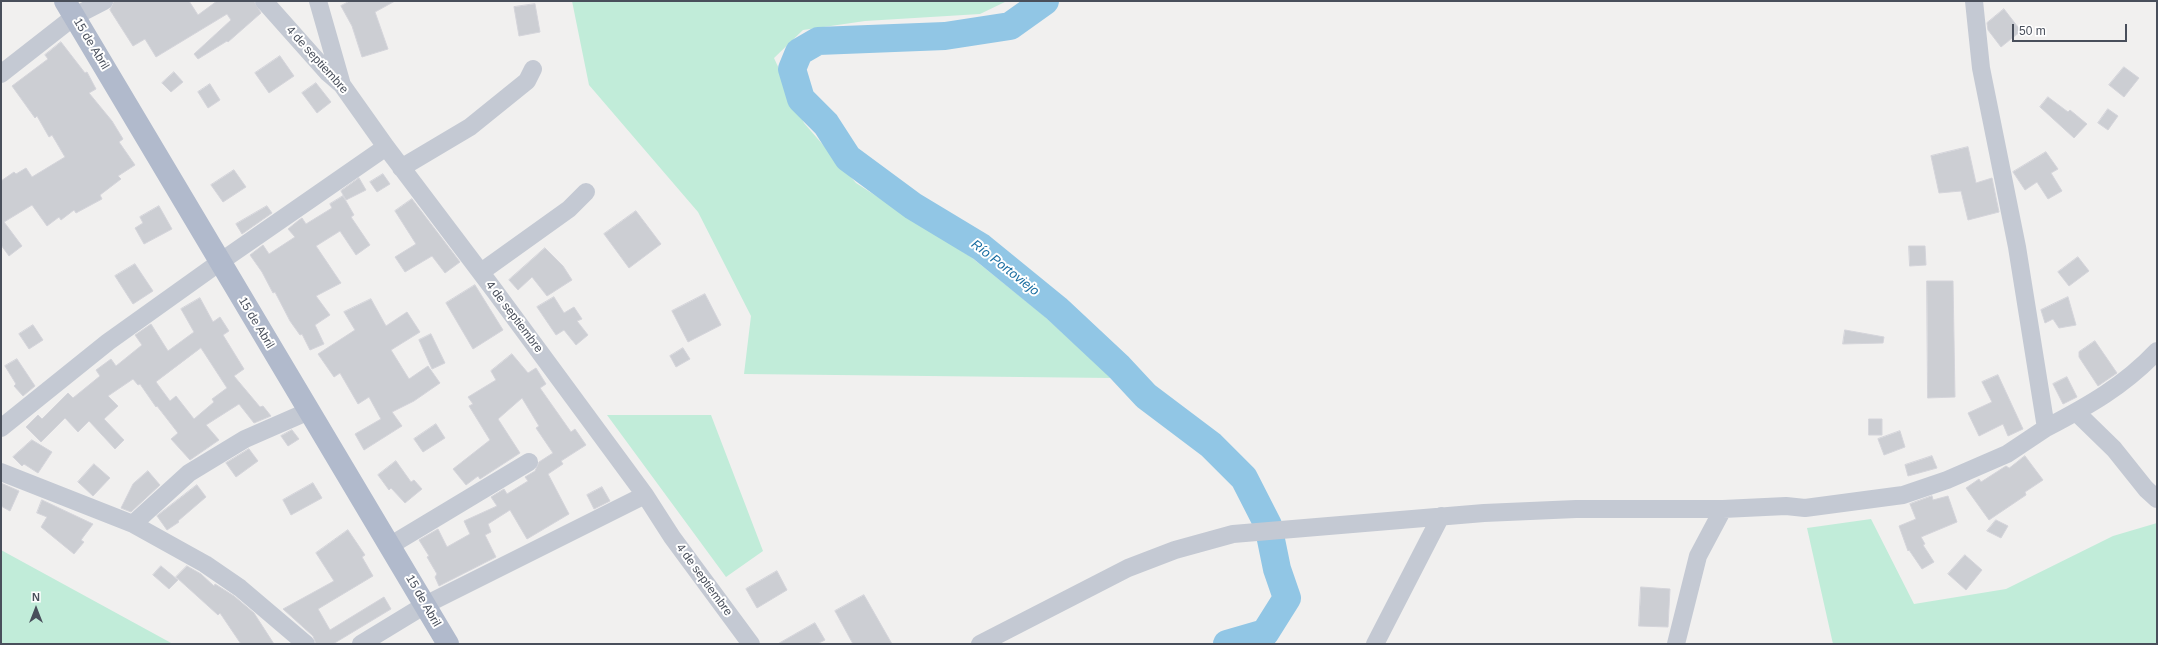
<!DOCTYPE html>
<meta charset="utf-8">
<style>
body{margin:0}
#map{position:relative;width:2158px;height:645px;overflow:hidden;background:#f1f0ef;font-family:Helvetica,sans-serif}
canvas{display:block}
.frame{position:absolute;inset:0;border:2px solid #494f5b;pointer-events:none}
.north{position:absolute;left:16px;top:589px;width:40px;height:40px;-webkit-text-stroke:3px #fff;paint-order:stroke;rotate:0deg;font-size:11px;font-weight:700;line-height:16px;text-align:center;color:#494f5b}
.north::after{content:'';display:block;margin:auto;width:14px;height:18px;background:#494f5b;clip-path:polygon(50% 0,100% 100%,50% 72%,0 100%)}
.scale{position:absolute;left:2012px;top:24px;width:115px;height:18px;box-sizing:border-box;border:2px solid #494f5b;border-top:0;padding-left:5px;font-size:12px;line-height:14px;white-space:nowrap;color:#494f5b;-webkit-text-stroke:3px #fff;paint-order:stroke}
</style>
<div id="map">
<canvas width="2158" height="645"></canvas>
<div class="frame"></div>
<div class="north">N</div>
<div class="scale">50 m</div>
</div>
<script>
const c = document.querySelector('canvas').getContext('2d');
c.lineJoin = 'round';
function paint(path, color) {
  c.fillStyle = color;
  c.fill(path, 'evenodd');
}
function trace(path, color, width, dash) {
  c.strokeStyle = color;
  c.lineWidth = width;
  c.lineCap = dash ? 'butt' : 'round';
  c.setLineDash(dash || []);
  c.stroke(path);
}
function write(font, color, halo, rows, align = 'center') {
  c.font = font + ' Helvetica,sans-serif';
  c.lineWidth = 4;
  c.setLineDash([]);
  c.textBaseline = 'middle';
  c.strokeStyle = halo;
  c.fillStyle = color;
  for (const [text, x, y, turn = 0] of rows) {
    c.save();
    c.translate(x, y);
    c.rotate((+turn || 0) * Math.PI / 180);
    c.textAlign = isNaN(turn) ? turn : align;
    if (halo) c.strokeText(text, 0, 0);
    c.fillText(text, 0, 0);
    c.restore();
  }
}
paint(new Path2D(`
 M572 1H1007L980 14 865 21 803 30 774 58 804 123 856 183 971 257 1043 315 1112 378 744 374 751 316 698 212 589 85Z
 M607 415H711L763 551 726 577Z
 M1871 519 1914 604 2006 589 2113 536 2157 523V644H1833L1807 528Z
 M1 550 173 644H1Z`), '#c1ecd9');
trace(new Path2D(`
 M1045 1 1010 26 945 36 818 41 799 52 792 69 801 99 826 124 848 158 913 206 981 247 1057 309 1119 367 1146 396 1211 445 1244 478 1268 525 1277 569 1287 598 1265 633 1227 644`), '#91c6e5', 28);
const building = new Path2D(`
 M114 1H189L198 15 217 1H254L261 13 228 42 227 41 198 59 194 54 231 20 227 14 156 57 145 39 133 46 110 10Z
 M350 1H395L375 12 388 49 362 57 352 26 341 6Z
 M535 4 540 32 519 36 514 7Z
 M2004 9 2021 31 2001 47 1988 30 1987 23Z
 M61 42 85 73 87 72 96 89 89 93 112 121 123 139 119 142 135 165 118 176 121 179 100 195 102 199 76 213 74 210 61 220 59 217 47 226 32 205 4 222 22 246 9 256 1 245V181L14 172 16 174 26 168 32 177 65 157 52 135 49 137 37 116 35 118 12 86 48 59 45 55Z
 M280 56 294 76 269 93 255 73Z
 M2124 67 2139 78 2124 97 2109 85Z
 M174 72 183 82 171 92 162 83Z
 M316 83 331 102 317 113 302 93Z
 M210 84 220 100 208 108 198 92Z
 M2048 97 2068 112 2070 110 2087 124 2074 138 2040 107Z
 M2108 109 2118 116 2108 130 2098 123Z
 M1968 147 1976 183 1992 178 1999 212 1968 220 1961 191 1939 193 1931 156Z
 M2046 152 2058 169 2051 173 2062 191 2048 199 2037 182 2025 190 2013 172Z
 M234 170 246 187 223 202 211 185Z
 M383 174 390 184 377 192 370 182Z
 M359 178 366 190 346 200 341 191Z
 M343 196 354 215 351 217 370 245 356 255 340 231 316 246 341 283 316 296 330 315 315 325 324 344 310 350 302 334 300 335 290 321 275 292 273 293 262 272 250 255 263 245 269 254 295 237 288 229 299 220 302 218 306 224 332 208 330 204Z
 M412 199 460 262 445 273 432 256 405 272 395 257 416 244 395 211Z
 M159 206 172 229 144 244 135 228 143 223 140 217Z
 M267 206 272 213 242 234 236 224Z
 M636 211 661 244 629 268 604 234Z
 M1909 246H1925L1926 265 1910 266Z
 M545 248 563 266 572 280 547 296 532 277 518 290 509 280Z
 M2078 257 2089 271 2069 286 2058 272Z
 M135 264 153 291 133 304 115 276Z
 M1927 281H1953L1955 397 1928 398Z
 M475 285 503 330 473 349 446 303Z
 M705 294 721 325 688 342 672 311Z
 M554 297 564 313 574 307 582 319 577 321 588 335 576 345 564 330 556 335 537 307Z
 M2068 297 2076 325 2059 328 2053 319 2045 323 2041 310Z
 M200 298 213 322 220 317 229 331 223 335 244 369 234 376 260 407 263 406 271 416 254 423 239 404 206 425 219 440 190 460 171 439 178 433 157 406 156 407 140 384 138 385 133 379 108 396 118 406 104 419 124 440 115 449 89 421 78 432 65 418 41 442 26 427 38 415 42 419 68 393 73 398 100 376 96 370 111 359 116 366 142 345 135 335 151 324 168 351 194 332 181 309ZM201 348 227 388 212 399 214 402 194 419 176 396 170 401 156 382Z
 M371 299 386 326 407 312 420 332 391 350 409 379 428 366 440 383 414 401 392 412 402 426 364 450 355 434 381 419 369 397 358 404 340 373 334 377 318 354 355 330 344 312Z
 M33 325 43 340 29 349 19 334Z
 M1845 330 1884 337 1883 343 1843 344Z
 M431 334 445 363 432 369 419 340Z
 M2095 341 2117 373 2098 386 2079 357V352Z
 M683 348 690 359 676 367 670 356Z
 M512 354 528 373 536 368 546 384 540 388 571 432 575 429 586 445 561 461 563 464 548 474 569 514 527 539 510 510 488 524 491 532 485 535 496 557 439 586 435 577 437 574 427 557 429 556 419 540 438 529 447 547 470 534 464 521 497 506 491 497 504 489 507 494 528 481 525 477 535 471 539 462 553 453 536 428 539 426 522 398 498 419 520 453 480 479 478 476 466 485 453 469 490 440 469 406 473 404 468 397 496 380 491 371Z
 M17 359 35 386 23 396 14 386 16 384 5 366Z
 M1998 375 2023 429 2008 436 2003 424 1979 436 1968 413 1992 402 1982 382Z
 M2067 377 2077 397 2063 404 2053 384Z
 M1869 419H1882V435H1869Z
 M436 424 445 438 423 452 414 439Z
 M292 430 299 439 288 446 281 436Z
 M1900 431 1905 447 1884 455 1878 439Z
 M32 440 52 452 38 473 24 464 22 466 13 457Z
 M249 449 258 461 236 477 226 463Z
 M1932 456 1937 468 1908 476 1905 465Z
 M2025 456 2043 480 2025 492 2026 495 1989 520 1966 488 1979 479 1981 482 2006 466 2009 468Z
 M396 461 411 482 414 480 422 489 405 503 391 488 389 490 378 475Z
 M94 464 110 478 93 496 78 482Z
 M148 471 160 485 131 512 121 508 133 484Z
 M1 483 19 491 10 511 1 506Z
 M313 483 322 498 291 515 283 500Z
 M197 485 206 497 178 521 179 522 167 530 157 516Z
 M602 487 610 501 594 509 587 495Z
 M1932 496 1933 500 1948 496 1957 522 1921 537 1925 544 1923 545 1934 562 1922 569 1909 550 1908 551 1899 526 1916 519 1910 504Z
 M42 500 93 524 81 540 84 542 74 554 41 527 47 517 37 513Z
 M1996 520 2008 526 2001 538 1987 531Z
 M348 530 365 555 362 557 373 576 318 609 330 630 384 597 391 609 333 644H316L313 636 283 609 334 581 316 553Z
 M1965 555 1982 570 1966 590 1948 574Z
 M161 566 178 580 169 589 153 575Z
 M187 566 201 574 214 586 215 584 234 596 254 613 274 644H241L220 613 218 615 176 577Z
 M777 571 787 590 757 608 746 589Z
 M1641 587 1670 589 1668 627 1639 626Z
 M864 595 892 644H853L835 611Z
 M815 623 825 640 817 644H778Z`);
paint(building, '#ccced3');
trace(building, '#d4d4da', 1);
trace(new Path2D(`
 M264 1 328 73 342 85 386 147 494 290 645 495 672 537 751 644
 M318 1 342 85
 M1 74 75 16 104 1
 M401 168 470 127 527 81 533 69
 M481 272 569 209 586 192
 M2076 412 2114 449 2146 489 2157 499
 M1 428 108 342 220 262 386 147
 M2046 428C2088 406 2124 386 2157 351
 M1 472 133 524 205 564 240 588 306 644
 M133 524 189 473 245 439 309 411
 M391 545 529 462
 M361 644 425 605 645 495
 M980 644 1128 568 1175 550 1233 534 1484 513 1576 509H1723L1786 506 1805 508 1903 495 1947 480 2007 454 2046 428 2017 247 1981 68 1974 1
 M1375 644 1441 516
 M1676 644 1698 556 1723 509`), '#c4c9d3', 18);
trace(new Path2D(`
 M65 1 448 644`), '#b1bacc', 22);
write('12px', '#494f5b', '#fff', [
 ["15 de Abril",91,44,59],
 ["4 de septiembre",317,60,48],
 ["4 de septiembre",514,317,53],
 ["15 de Abril",256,323,59],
 ["4 de septiembre",704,580,54],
 ["15 de Abril",423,601,60]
]);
write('italic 13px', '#176ca0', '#fff', [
 ["Río Portoviejo",1005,268,38]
]);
</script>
